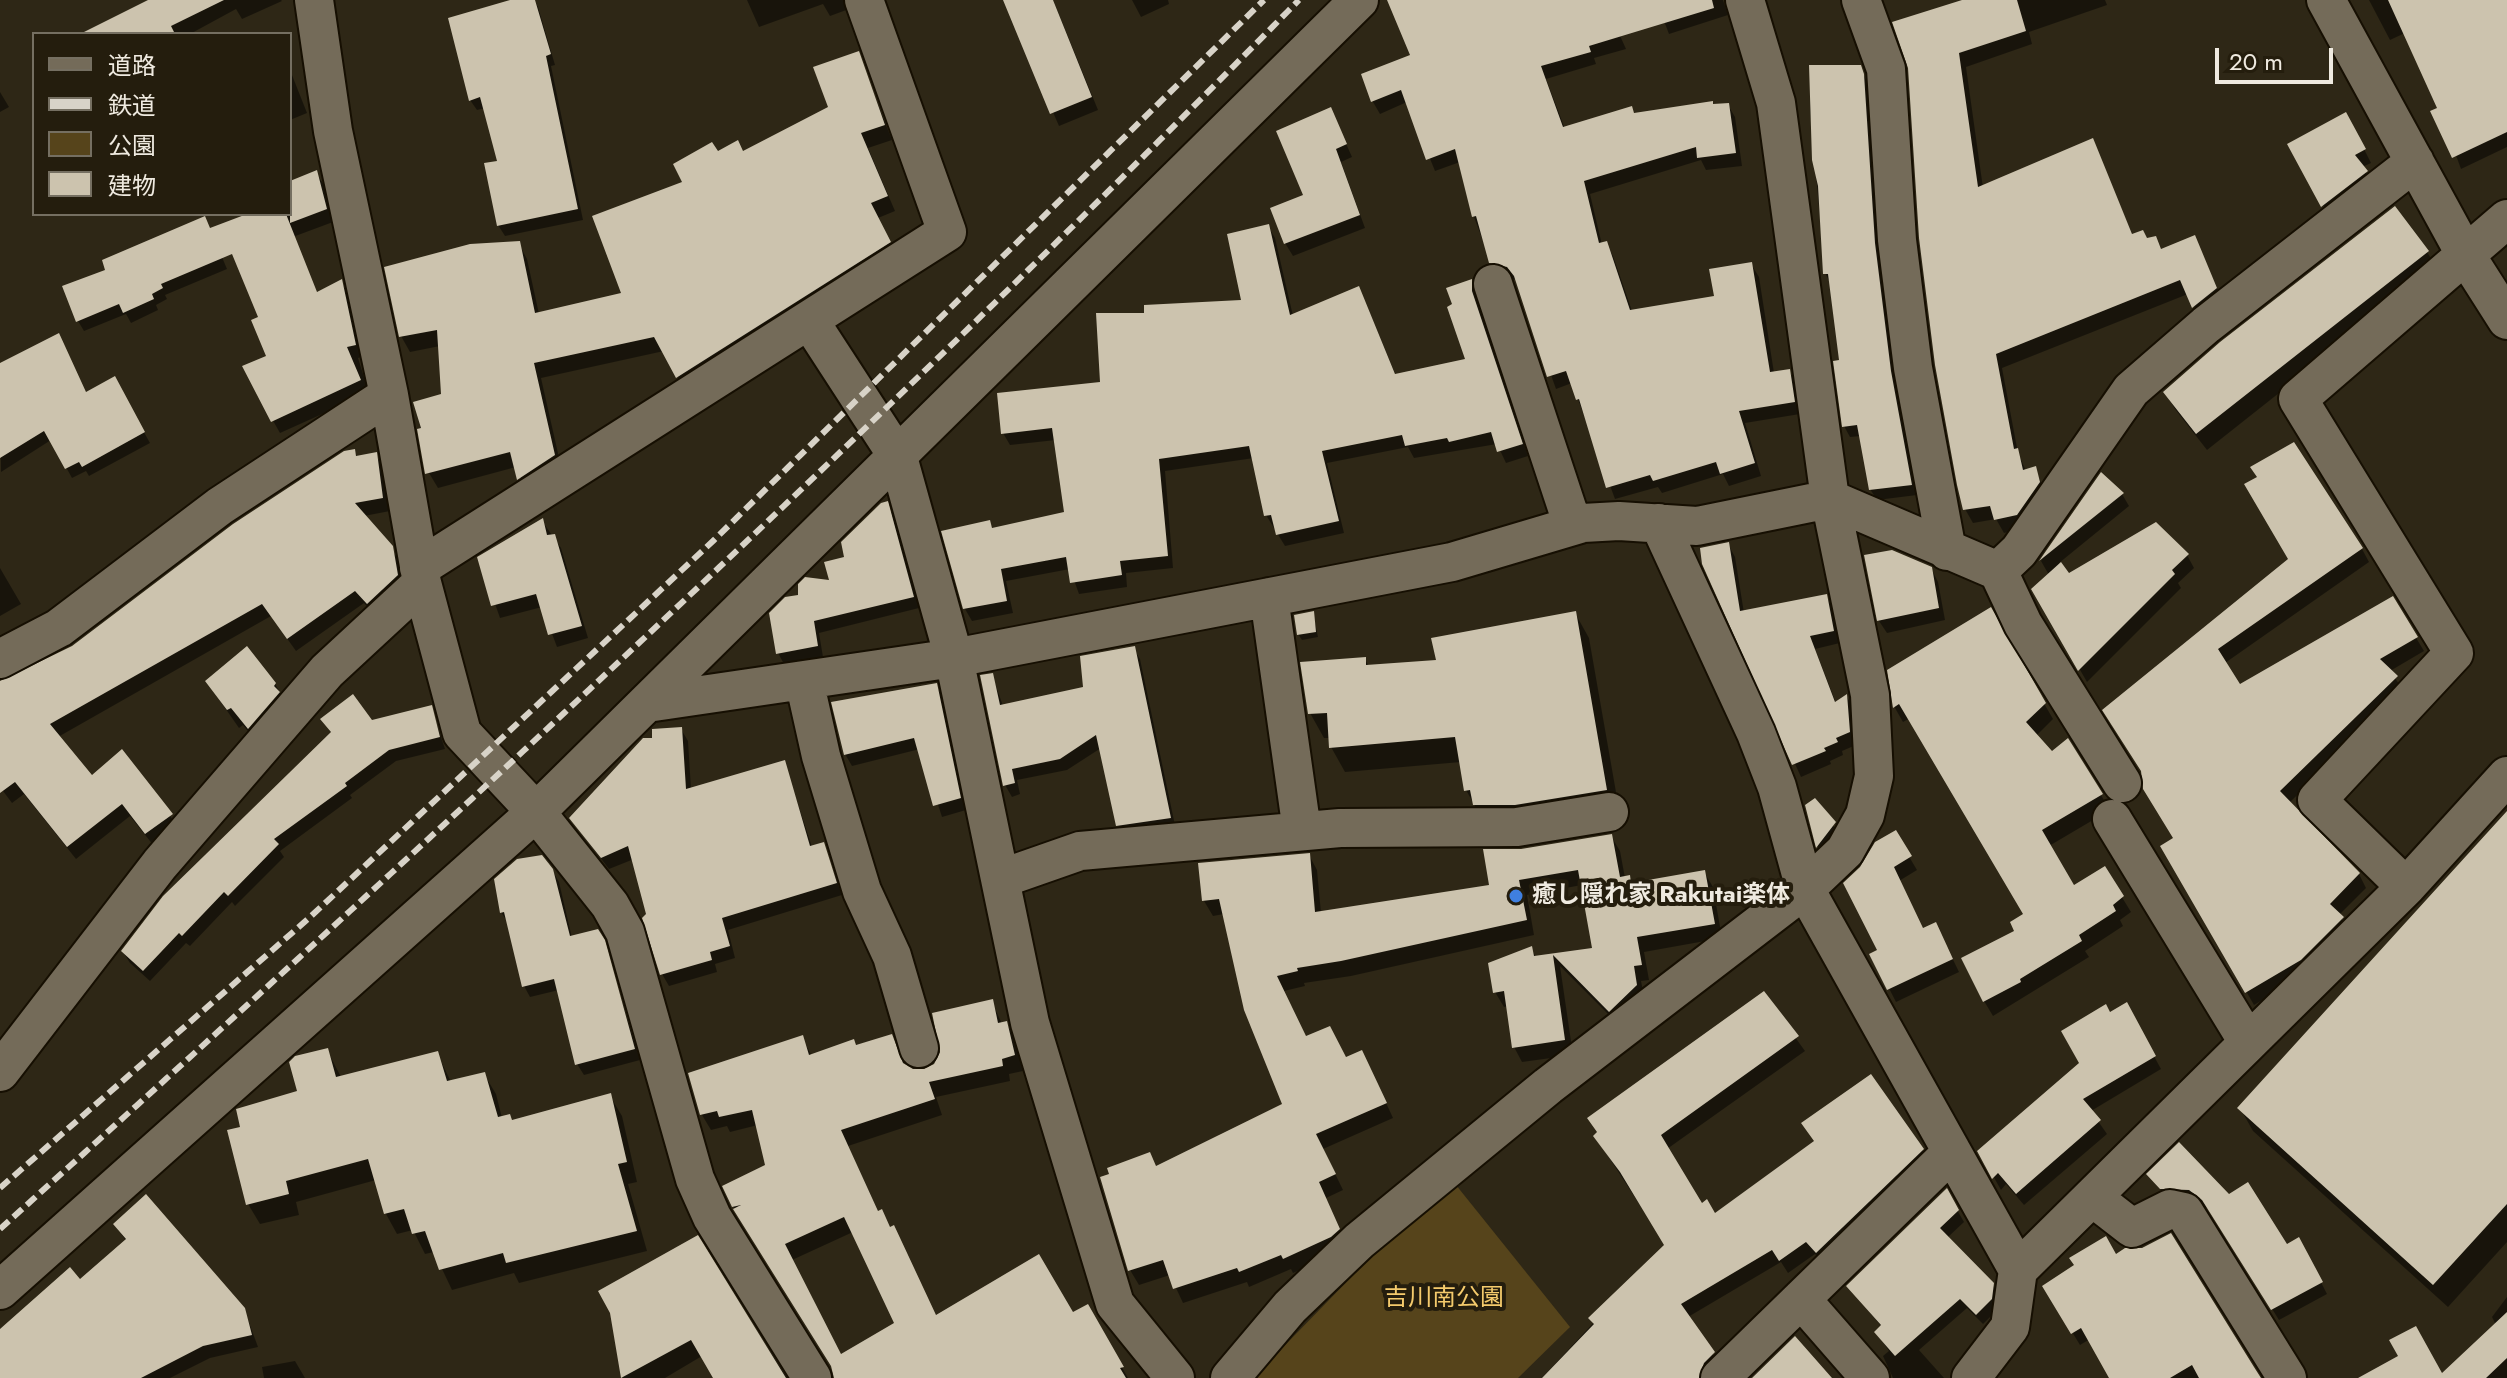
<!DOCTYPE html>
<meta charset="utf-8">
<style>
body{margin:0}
#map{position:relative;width:2507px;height:1378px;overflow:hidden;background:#2e2716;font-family:Jost,"Noto Sans JP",sans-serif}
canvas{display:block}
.legend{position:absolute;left:32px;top:32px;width:260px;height:184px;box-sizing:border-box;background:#241d0d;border:2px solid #756f61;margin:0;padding:10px 14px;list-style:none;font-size:24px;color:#efeae0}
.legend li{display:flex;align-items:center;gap:16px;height:40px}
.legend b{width:40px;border:2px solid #756f61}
.scale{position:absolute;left:2215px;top:48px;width:118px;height:36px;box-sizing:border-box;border:4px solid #efeae0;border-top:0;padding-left:10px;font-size:24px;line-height:28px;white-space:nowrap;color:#efeae0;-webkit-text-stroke:6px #241d0d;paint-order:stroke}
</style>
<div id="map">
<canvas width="2507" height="1378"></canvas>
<ul class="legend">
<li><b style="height:10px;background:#746b59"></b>道路</li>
<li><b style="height:10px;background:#d8d3c8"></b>鉄道</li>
<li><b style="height:22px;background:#56441b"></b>公園</li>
<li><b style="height:22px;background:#ccc3ae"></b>建物</li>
</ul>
<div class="scale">20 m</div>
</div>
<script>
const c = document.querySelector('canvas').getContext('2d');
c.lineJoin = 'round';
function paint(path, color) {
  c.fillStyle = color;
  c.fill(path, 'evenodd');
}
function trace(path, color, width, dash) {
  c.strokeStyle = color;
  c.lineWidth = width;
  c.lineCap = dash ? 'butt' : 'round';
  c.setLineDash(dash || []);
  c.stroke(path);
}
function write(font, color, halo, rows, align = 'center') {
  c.font = font + ' Jost,"Noto Sans JP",sans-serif';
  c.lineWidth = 8;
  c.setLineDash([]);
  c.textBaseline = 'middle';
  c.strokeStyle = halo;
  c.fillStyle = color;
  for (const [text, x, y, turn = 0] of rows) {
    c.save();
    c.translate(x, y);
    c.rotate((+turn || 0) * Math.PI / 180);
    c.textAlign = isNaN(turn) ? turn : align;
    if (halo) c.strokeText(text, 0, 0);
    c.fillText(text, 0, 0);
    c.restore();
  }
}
paint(new Path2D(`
 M1456 1185 1570 1327 1518 1378H1253L1366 1262Z`), '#56441b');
paint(new Path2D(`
 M152 0H281L282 1 242 19 236 9 190 34H126Z
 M518 0H534L538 7 555 65 551 66 583 220 505 236 498 225 500 162 485 108 477 110 470 100Z
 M747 0H853L849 9 830 16 823 4 759 27Z
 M1004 0H1053L1098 110 1059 126Z
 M1132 0H1168L1169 4 1141 17Z
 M1404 0H1604L1626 49 1594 58 1596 64 1546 79 1565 129 1635 115 1728 105 1735 117 1742 166 1706 170 1701 160 1590 194 1602 245 1606 243 1613 256 1632 311 1716 298 1751 264 1759 277 1774 373 1789 371 1796 383 1800 414 1745 423 1761 476 1729 486 1723 474 1662 493 1658 487 1615 499 1572 383 1556 389 1517 280 1498 275 1491 262 1474 217 1460 162 1435 171 1407 102 1380 114 1373 102 1364 75 1412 56Z
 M1656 0H1723L1728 15 1669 34Z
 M1968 0H2105L2107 5 2029 32 2032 44 1966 67 1983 188 2092 140 2133 236 2162 250 2201 251 2223 302 2201 320 2188 294 2002 368 2018 453 2026 471 2035 469 2047 496 2024 528 2004 533 1996 519 1973 523 1965 509 1921 238Z
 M2369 0H2507V147L2461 169 2439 109 2405 33 2390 40Z
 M858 54 892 140 868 148 895 211 878 218 898 258 686 392 664 351 541 378 562 471 527 493 516 467 438 488 429 473 416 403 443 396 440 346 410 352 401 336 519 244 527 259 539 314 624 295 685 183 717 153H743L830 108Z
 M1811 67H1860L1869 86 1880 255 1896 383 1917 495 1877 500 1870 489 1861 436 1850 437 1844 426 1841 362 1831 284 1825 273 1810 109Z
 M290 70 307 113 290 120Z
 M0 92 9 107 0 112Z
 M1331 110 1352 157 1341 162 1365 228 1293 256 1285 243 1305 196Z
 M2353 127 2371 163 2362 167 2373 184 2330 218 2290 144Z
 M316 173 324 185 333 222 282 241 269 214H290V184Z
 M1268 226 1275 238 1293 316 1365 301 1396 376 1467 361 1471 282 1528 456 1506 463 1497 444 1414 458 1408 447 1327 463 1344 533 1285 546 1266 515 1254 458 1165 471 1173 568 1126 573 1127 587 1079 594 1070 569 1006 581 1013 613 972 621 965 609 944 532 989 522 993 529 1066 514 1056 440 1010 445 1003 433 1102 384 1146 315 1243 302Z
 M210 229 227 269 165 295 167 299 156 305 158 310 131 323 126 314 84 331 78 321Z
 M2427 252 2437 268 2207 450 2175 409 2165 392Z
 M341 282 348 294 361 357 358 358 369 393 280 433 259 396Z
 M58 336 86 395 114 379 150 443 89 476 86 471 72 478 51 440 1 472 0 365Z
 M354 451 358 458 376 455 383 468 390 511 364 516 400 561 405 589 376 616 364 603 296 651 271 616 58 737 91 777 122 752 179 828 154 846 130 816 76 859 24 794 12 803 0 787V681L11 680 73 647Z
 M2101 475 2122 494 2129 506 2059 563 2068 576 2187 555 2194 568 2178 583 2181 588 2087 682 2034 590 2049 575 2041 561Z
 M886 504 893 515 919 608 819 633 823 657 784 664 778 653 800 597 832 582Z
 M542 521 561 548 588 638 557 647 542 607 500 618 479 558Z
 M1728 544 1735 557 1744 613 1826 596 1833 609 1840 643 1815 649 1836 703 1847 697 1854 709 1856 745 1842 751 1843 755 1830 761 1831 764 1801 777 1704 564Z
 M2362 549 2369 562 2225 663 2240 687 2392 598 2424 651 2390 671 2404 691 2289 803 2359 874 2366 888 2339 915 2350 932 2308 973 2254 1005 2163 846 2175 839 2143 772 2105 710Z
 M1866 557 1931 568 1938 582 1945 620 1887 633 1879 621Z
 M0 568 21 604 0 616Z
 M1990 610 2053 719 2036 736 2052 754 2068 741 2110 810 2049 846 2073 888 2104 868 2131 912 2120 920 2123 926 2085 951 2089 957 1993 1016 1984 1001 2026 915 1910 718 1903 722 1895 708 1889 671Z
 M1313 613 1318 637 1302 640 1298 634Z
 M1575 613 1589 638 1620 815H1480L1466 790 1461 762 1345 772 1331 747 1330 738H1324L1310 713 1365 659 1369 667 1438 662Z
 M1133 648 1140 659 1176 830 1124 837 1118 825 1101 748 1067 770 1017 780 1020 794 1012 797 1005 785 992 675 1003 706 1086 689Z
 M207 682 275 684 286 703 260 746 243 725 239 728Z
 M936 685 942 697 966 810 942 817 920 749 852 766 845 754Z
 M431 707 445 749 396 761 350 795 352 798 280 851 284 857 235 906 232 902 190 946 186 943 150 981 130 963 123 952 332 734 323 719 371 722Z
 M681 729 688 741 691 789 784 762 812 847 823 844 842 895 728 930 735 958 715 964 717 972 669 986 662 974 634 859 609 869 579 830 654 740Z
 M1807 806 1837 829 1821 851 1818 847Z
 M2507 814V1242L2448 1307 2253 1131 2240 1108Z
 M1895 833 1917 870 1899 881 1923 930 1942 937 1959 972 1896 1002 1872 955 1880 951Z
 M1611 836 1620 851 1625 878 1629 877 1633 884 1704 872 1713 887 1722 938 1644 952 1649 980 1641 981 1645 1001 1619 1025 1560 966 1573 1055 1522 1062 1514 1047 1508 1006 1504 1007 1495 992 1531 949 1536 957 1594 950 1582 885 1527 895 1534 935 1351 976 1304 983 1305 986 1284 991 1306 1038 1370 1068 1393 1118 1323 1149 1343 1190 1326 1198 1347 1245 1340 1252 1293 1273 1291 1269 1249 1287 1247 1282 1183 1303 1170 1275 1139 1285 1130 1270 1157 1168 1284 1105 1224 914 1213 916 1204 901 1200 864 1309 855 1317 870 1321 913 1491 887 1521 851Z
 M552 870 559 882 572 938 604 943 640 1060 584 1075 577 1064 559 990 530 997 524 986 508 923 501 912Z
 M1764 994 1805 1051 1667 1149 1701 1205 1714 1215 1922 1150 1930 1163 1825 1265 1815 1254 1788 1273 1781 1262 1688 1317 1721 1366 1710 1378H1542L1666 1245 1595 1136Z
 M992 1002 1002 1024 1006 1023 1015 1038 1023 1071 1009 1074 1010 1081 936 1097 942 1115 848 1146 879 1213 937 1317 1073 1314 1087 1306 1128 1378H834L833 1367 733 1206 768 1166 758 1125 730 1132 727 1126 711 1130 702 1115 691 1074 802 1038 812 1056 891 1036 906 1067 925 1071 936 1065ZM853 1232 897 1323 841 1356 792 1260Z
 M2126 1005 2161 1069 2091 1111 2107 1134 2024 1205 2006 1184 2001 1190 1979 1151 2082 1063 2110 1015Z
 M327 1050 341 1077 437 1053 451 1082 484 1074 496 1094 502 1118 512 1122 610 1096 622 1116 637 1182 628 1184 647 1251 519 1283 514 1273 452 1290 434 1252 425 1254 413 1230 397 1234 386 1214 376 1180 296 1202 299 1215 260 1224 248 1204 243 1129 299 1092Z
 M2149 1175 2228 1196 2287 1246 2305 1251 2327 1294 2279 1320 2211 1211 2196 1201 2169 1200Z
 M1946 1191 1964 1222 1947 1238 1992 1284 1999 1295 1997 1310 1983 1324 1967 1308 1919 1350 1944 1378H1893L1883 1356 1889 1351 1876 1332 1882 1327 1848 1286Z
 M115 1225 244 1309 258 1347 210 1358 170 1378H0V1331L80 1281 127 1242Z
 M697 1238 787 1378H715L702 1356 665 1378H623L611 1313Z
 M2115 1257 2257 1378H2112L2090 1339 2080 1345 2044 1286Z
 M2507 1297V1378H2449L2496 1325 2492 1317Z
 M295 1361 305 1378H264L262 1367Z`), '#0007');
paint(new Path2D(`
 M148 0H224L171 26 175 34H80Z
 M510 0H535L551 54 546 56 578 209 497 226 484 163 497 161 480 97 469 101 448 18Z
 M1003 0H1053L1092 97 1050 114Z
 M1387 0H1712L1714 8 1589 46 1591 52 1541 66 1563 127 1632 106 1634 113 1713 101V104L1729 103 1736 153 1697 158 1696 147 1584 181 1599 243 1607 241 1630 310 1714 296 1709 269 1752 262 1770 372 1790 369 1795 402 1739 411 1755 463 1720 474 1716 462 1653 481 1650 475 1606 488 1579 399 1576 400 1566 371 1547 377 1514 276 1507 267 1489 263 1476 216 1472 217 1455 149 1426 160 1401 90 1371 102 1361 74 1410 55Z
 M1962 0H2017L2026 31 1959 53 1978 187 2093 138 2132 234 2143 230 2147 238 2156 236 2161 249 2195 235 2217 288 2192 308 2180 280 1996 354 2014 449 2018 448 2023 470 2036 466 2040 482 2017 515 1994 520 1990 506 1963 510 1957 485 1935 365 1919 238 1908 68 1892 22Z
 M2388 0H2507V132L2452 158 2430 111 2437 108Z
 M859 51 885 125 861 133 888 196 871 203 891 242 676 378 654 337 534 363 555 455 517 480 510 452 425 474 417 429 421 428 413 402 441 394 437 330 399 337 384 267 470 244 520 241 535 313 621 293 592 216 682 182 673 164 712 142 718 151 738 140 743 151 828 107 813 67Z
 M1809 65H1861L1864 74 1875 243 1891 371 1912 485 1869 490 1857 425 1842 427 1833 361 1839 360 1828 274H1823L1818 186 1812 160Z
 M1331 107 1347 144 1336 149 1360 215 1284 244 1270 208 1303 195 1276 131Z
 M2346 112 2366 149 2355 155 2368 171 2321 207 2287 144Z
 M317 170 327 209 290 223V181Z
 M2395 206 2429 251 2196 434 2163 392 2220 342Z
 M247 214H286L317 292 342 279 356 345 347 347 361 380 271 422 242 366 266 356 251 320 258 317 232 254 161 284 163 288 152 294 154 299 123 313 119 304 76 322 62 286 105 270 102 260 205 216 210 228Z
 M1269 224 1290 315 1359 286 1395 374 1465 359 1447 307 1452 304 1446 288 1472 279V291L1523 444 1497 452 1491 432 1449 442 1447 438 1405 446 1402 435 1322 451 1339 521 1276 535 1271 515 1264 516 1249 446 1159 459 1168 556 1120 561 1122 575 1070 583 1066 557 1001 569 1007 601 963 609 941 531 990 520 992 528 1064 512 1052 428 1001 434 997 393 1100 382 1096 313H1144V305L1241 300 1227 234Z
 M59 333 86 392 115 376 145 432 82 467 79 462 65 469 44 431 0 458V363Z
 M2294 442 2363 548 2218 649 2240 684 2393 596 2418 637 2380 659 2398 676 2280 791 2360 873 2330 904 2344 917 2301 960 2245 993 2160 846 2173 838 2143 789 2141 771 2102 710 2288 559 2244 484 2257 477 2250 467Z
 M355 449 356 456 377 452 383 498 355 503 393 546 398 575 367 604 355 591 287 639 262 604 50 724 92 775 122 749 173 814 145 834 122 804 67 847 15 782 0 793V681L72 646 233 524 344 451Z
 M2101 472 2124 493 2039 561Z
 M888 501 914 597 814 621 818 646 776 654 769 613 785 597 798 595V584L805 577 829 580 824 562 844 557 841 542 881 503Z
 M543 518 547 535 555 534 582 626 548 635 536 594 491 606 477 557Z
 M2156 522 2189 554 2172 570 2175 574 2078 671 2031 589 2061 562 2069 573Z
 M1729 542 1740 611 1827 594 1834 631 1810 636 1835 702 1847 694 1850 732 1836 738 1838 742 1824 748 1826 751 1792 765 1702 564 1700 548Z
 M1892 550 1932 567 1939 608 1877 621 1864 555Z
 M1991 607 2046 703 2026 722 2052 751 2068 738 2103 794 2042 830 2074 885 2105 866 2124 896 2113 905 2116 911 2079 935 2082 941 2020 979 2021 982 1983 1002 1961 958 2014 931 2010 922 2023 914 1899 704 1893 708 1887 670Z
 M1314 611 1316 632 1297 635 1294 615Z
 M1576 611 1607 790 1515 805H1473L1470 790 1464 791 1455 737 1329 748 1327 713 1308 714 1300 662 1366 657V665L1436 660 1431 638Z
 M247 646 276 683 274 686 280 692 248 729 231 708 227 710 205 681Z
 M1135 646 1171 818 1116 826 1096 735 1060 759 1012 769 1015 783 1003 786 980 675 993 673 1000 705 1083 687 1080 656Z
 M937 683 961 798 933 806 914 738 844 755 831 702Z
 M353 694 372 720 432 705 440 737 389 750 345 783 347 786 274 839 279 844 228 896 224 892 182 936 179 933 143 971 121 951 163 896 331 732 320 719Z
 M682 727 686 789 785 760 810 846 824 842 837 883 722 918 730 946 710 952 712 960 660 975 642 918 646 914 628 846 601 858 569 818 643 738H652V729Z
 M1815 798 1836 822 1816 848 1805 805Z
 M2507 811V1204L2433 1285 2237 1108Z
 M1896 830 1912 856 1894 867 1923 928 1936 922 1953 959 1887 990 1869 954 1877 950 1843 883 1860 867 1875 842Z
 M1612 834 1620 877 1630 875 1631 883 1705 870 1715 924 1637 937 1642 965 1634 966 1637 985 1609 1012 1553 955 1565 1040 1512 1048 1504 991 1493 993 1488 963 1532 946 1534 956 1592 948 1578 870 1519 880 1527 920 1341 961 1297 968 1298 971 1277 976 1306 1036 1330 1026 1346 1057 1362 1050 1387 1103 1316 1134 1336 1174 1319 1182 1340 1229 1331 1237 1283 1259 1281 1255 1239 1272 1237 1268 1173 1289 1163 1260 1128 1271 1100 1177 1109 1174 1107 1168 1150 1152 1156 1166 1282 1104 1244 1010 1219 899 1202 901 1198 863 1310 853 1315 912 1489 885 1483 849H1521Z
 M542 855 553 869 570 936 598 929 605 940 635 1049 575 1065 554 979 522 987 504 912 500 913 494 879 517 859Z
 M1764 991 1799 1036 1661 1135 1702 1203 1707 1199 1715 1213 1814 1141 1801 1123 1871 1074 1924 1149 1816 1253 1806 1242 1779 1261 1772 1250 1681 1304 1715 1352 1704 1363 1699 1378H1542L1594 1324 1588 1318 1664 1245 1620 1172 1593 1136 1597 1132 1587 1118Z
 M993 999 998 1023 1007 1021 1015 1055 1002 1059 1003 1066 929 1082 935 1099 841 1130 878 1211 882 1209 890 1227 894 1225 936 1315 1039 1254 1073 1312 1088 1304 1124 1367 1120 1368 1126 1378H834L831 1366 733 1209 741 1205 732 1207 722 1186 765 1165 752 1110 719 1117 717 1111 700 1115 688 1073 803 1035 809 1055 854 1039 856 1045 892 1034 903 1063 913 1069H924L934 1064 940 1052 932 1013ZM844 1217 894 1323 841 1354 785 1244Z
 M2127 1002 2156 1056 2083 1099 2101 1120 2016 1194 1998 1173 1992 1179 1977 1151 2079 1063 2061 1031 2106 1004 2110 1012Z
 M328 1048 336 1077 438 1051 447 1081 485 1072 498 1117 510 1114 512 1120 611 1093 627 1162 618 1164 637 1231 506 1263 503 1253 439 1270 425 1231 412 1234 404 1209 384 1214 368 1159 286 1181 289 1194 246 1205 227 1130 240 1127 236 1109 297 1091 289 1062 295 1056Z
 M2179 1142 2229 1194 2248 1182 2287 1244 2299 1237 2323 1282 2271 1310 2202 1200 2189 1190 2160 1189 2146 1174Z
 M1947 1188 1959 1210 1940 1228 1994 1283 1992 1299 1976 1315 1960 1299 1895 1356 1874 1332 1881 1325 1846 1286Z
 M146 1194 245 1308 252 1335 203 1346 141 1378H0V1329L70 1267 80 1279 126 1239 113 1224Z
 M2171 1233 2254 1367 2261 1378H2199L2192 1365 2170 1378H2109L2081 1328 2071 1334 2042 1286 2074 1265 2069 1258 2106 1236 2116 1254 2125 1248H2142Z
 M698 1235 786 1378H713L691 1340 621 1378 610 1313 598 1291Z
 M2507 1312V1358L2486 1378H2358L2398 1356 2389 1340 2416 1326 2442 1373Z
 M1795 1336 1832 1378H1752Z`), '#ccc3ae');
const minor = new Path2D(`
 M314 0 333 131 389 395 422 583 462 733 536 812 610 905 625 932 695 1179 712 1217 812 1378
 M1861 0 1886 69 1897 240 1913 368 1947 551
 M2326 0 2465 254 2507 320
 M1493 284 1573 526
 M809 320 898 457 954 658 1030 1023 1115 1304 1175 1378
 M1659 523 1756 733 1777 787 1805 889 2018 1270 2010 1327 1971 1378
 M419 568 947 232 864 0
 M1998 571 2023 624 2122 783
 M1269 597 1302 831
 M0 659 59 628 220 506 389 395
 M804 680 821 756 862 891 892 956 919 1048
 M647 703 954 658 1452 562 1583 523 1619 521 1697 526 1830 499 1998 571 2019 551 2131 390 2206 325 2415 162
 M2112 819 2248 1042
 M1000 879 1080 851 1340 828 1517 827 1609 812
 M2406 887 2317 800 2454 653 2298 399 2507 219
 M0 1072 160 864 327 671 422 583
 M2092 1197 2132 1228 2170 1209 2184 1212 2287 1378
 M2018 1270 2406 887 2507 776
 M0 1290 536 812 1359 0
 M1801 1299 1870 1378
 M1230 1378 1290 1307 1359 1241 1548 1086 1805 889 1845 851 1865 815 1874 776 1870 695 1830 499 1776 103 1745 0
 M1720 1378 1952 1152`);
trace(minor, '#160f02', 42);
trace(minor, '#746b59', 38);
trace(new Path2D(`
 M0 1188 308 919 713 541 1264 0
 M0 1229C443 830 881 425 1299 0`), '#d8d3c8', 6, [12, 6]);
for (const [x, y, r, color] of [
 [1516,896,8,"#3f7fe0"]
]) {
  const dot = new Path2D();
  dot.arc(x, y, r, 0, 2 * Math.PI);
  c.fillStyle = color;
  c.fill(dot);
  trace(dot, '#241d0d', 3);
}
write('bold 24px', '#efeae0', '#241d0d', [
 ["癒し隠れ家 Rakutai楽体",1532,896]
], 'left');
write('24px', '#f4ca6c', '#241d0d', [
 ["吉川南公園",1444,1299]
]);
</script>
